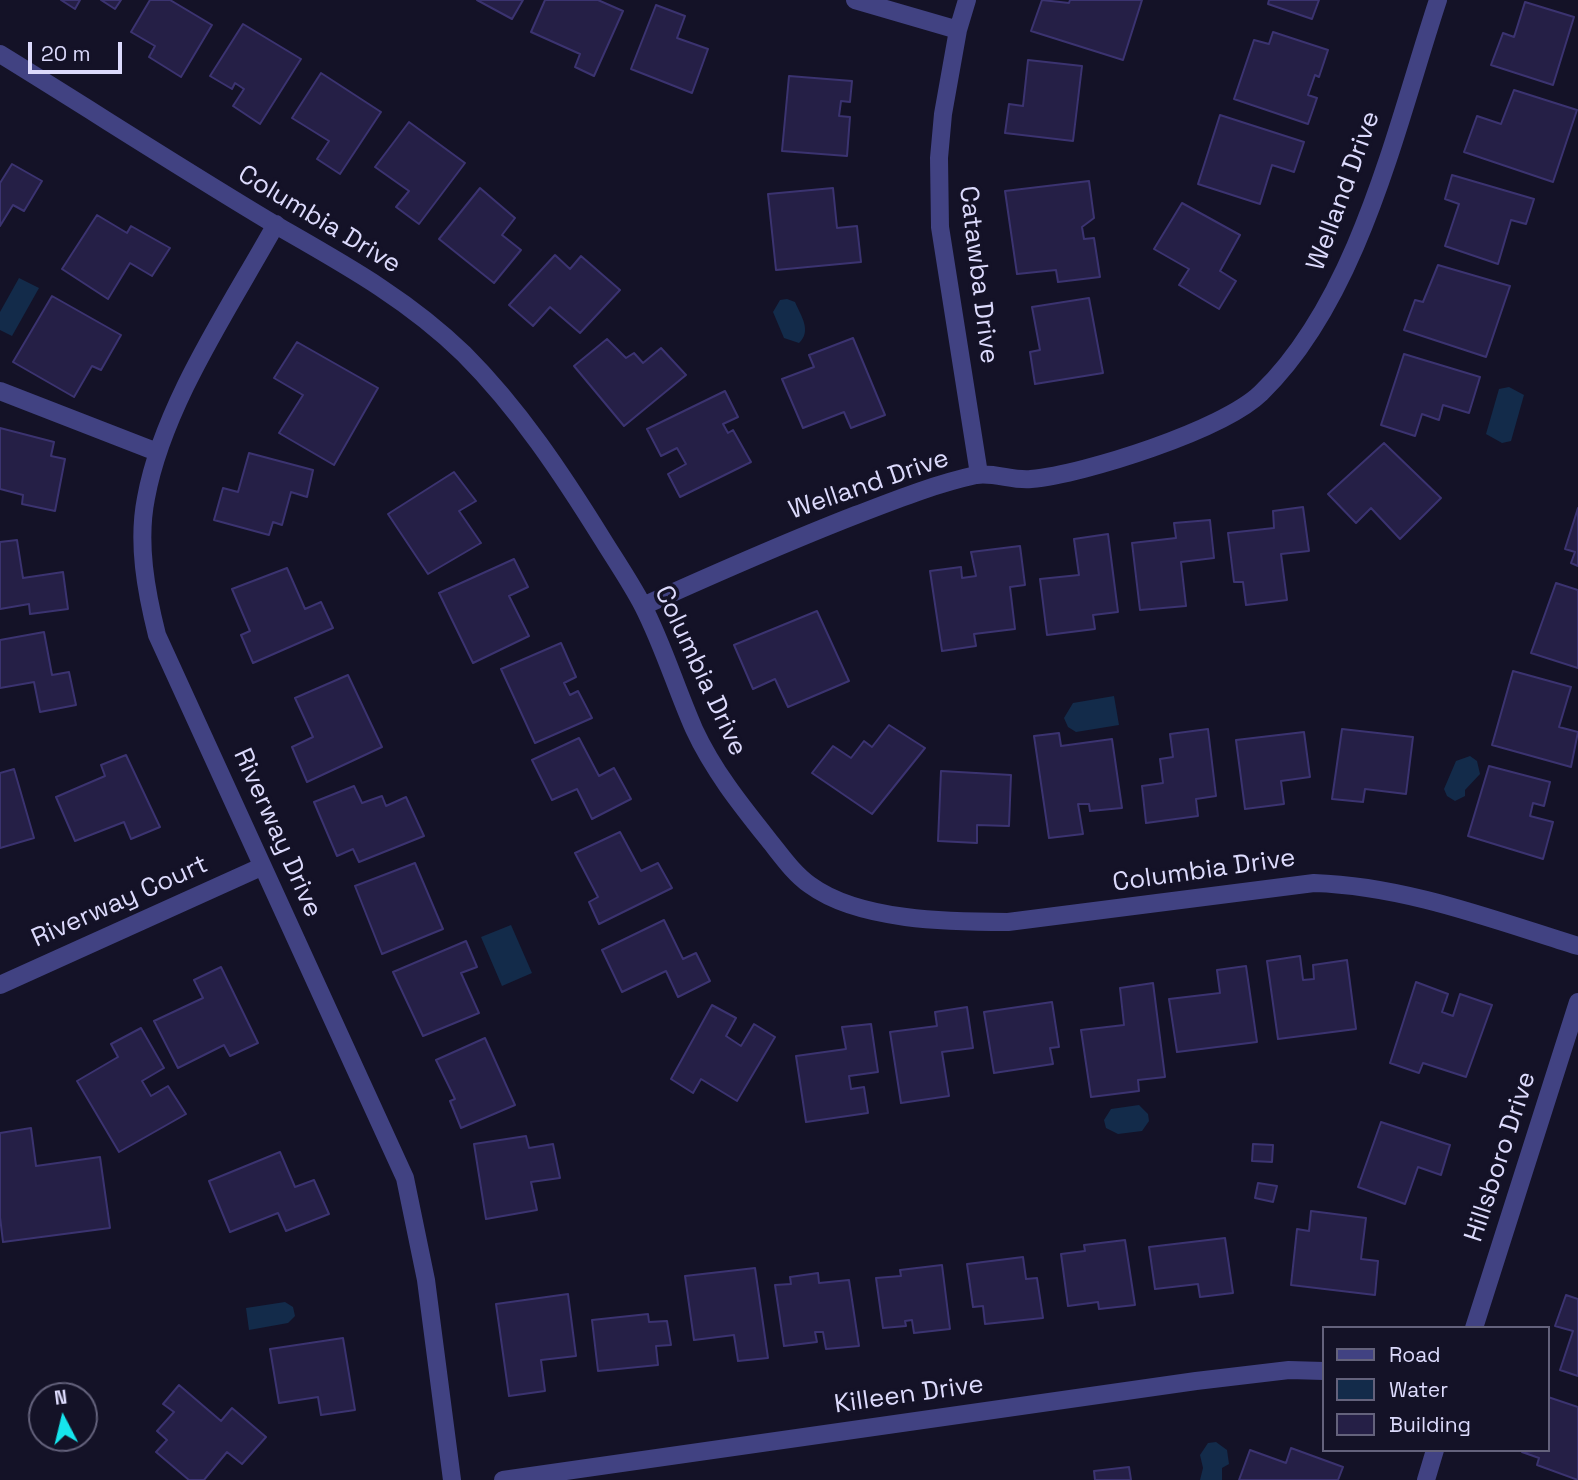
<!DOCTYPE html>
<style>
body{margin:0}
#map{position:relative;width:1578px;height:1480px;overflow:hidden;background:#141227;font-family:"Space Grotesk",sans-serif}
canvas{display:block}
.legend{position:absolute;left:1322px;top:1326px;width:228px;height:126px;box-sizing:border-box;background:#141227;border:2px solid #64627c;margin:0;padding:9px 12px;list-style:none;font-size:21px;color:#dcdafc}
.legend li{display:flex;align-items:center;gap:14px;height:35px}
.legend b{width:35px;border:2px solid #64627c}
.north{position:absolute;left:28px;top:1382px;width:70px;height:70px;box-sizing:border-box;background:#141227;border:2px solid #64627c;border-radius:50%;rotate:353deg;font-size:19px;font-weight:700;line-height:28px;text-align:center;color:#dcdafc}
.north::after{content:'';display:block;margin:auto;width:24px;height:32px;background:#16e5ed;clip-path:polygon(50% 0,100% 100%,50% 72%,0 100%)}
.scale{position:absolute;left:28px;top:42px;width:94px;height:32px;box-sizing:border-box;border:4px solid #dcdafc;border-top:0;padding-left:9px;font-size:21px;line-height:24px;white-space:nowrap;color:#dcdafc;-webkit-text-stroke:5px #141227;paint-order:stroke}
</style>
<div id="map">
<canvas width="1578" height="1480"></canvas>
<ul class="legend">
<li><b style="height:9px;background:#414282"></b>Road</li>
<li><b style="height:19px;background:#132b4a"></b>Water</li>
<li><b style="height:19px;background:#251f46"></b>Building</li>
</ul>
<div class="north">N</div>
<div class="scale">20 m</div>
</div>
<script>
const c = document.querySelector('canvas').getContext('2d');
c.lineJoin = 'round';
function paint(path, color) {
  c.fillStyle = color;
  c.fill(path, 'evenodd');
}
function trace(path, color, width, dash) {
  c.strokeStyle = color;
  c.lineWidth = width;
  c.lineCap = dash ? 'butt' : 'round';
  c.setLineDash(dash || []);
  c.stroke(path);
}
function write(font, color, halo, rows, align = 'center') {
  c.font = font + ' "Space Grotesk",sans-serif';
  c.lineWidth = 7;
  c.setLineDash([]);
  c.textBaseline = 'middle';
  c.strokeStyle = halo;
  c.fillStyle = color;
  for (const [text, x, y, turn = 0] of rows) {
    c.save();
    c.translate(x, y);
    c.rotate((+turn || 0) * Math.PI / 180);
    c.textAlign = isNaN(turn) ? turn : align;
    if (halo) c.strokeText(text, 0, 0);
    c.fillText(text, 0, 0);
    c.restore();
  }
}
paint(new Path2D(`
 M19 278 39 288 12 336 0 330V312Z
 M787 299 795 302C801 316 812 331 799 343L784 338 773 312 780 300Z
 M1509 387 1524 395 1511 441 1502 443 1486 434 1499 389Z
 M1114 696 1119 725 1076 732 1068 727 1064 718 1073 703Z
 M1470 756 1477 761 1480 774 1465 790V796L1455 801 1447 796 1444 789 1456 761Z
 M511 925 532 973 502 986 481 937Z
 M1139 1105 1148 1114 1149 1121 1142 1131 1118 1134 1106 1128 1104 1120 1111 1109Z
 M285 1302 293 1307 295 1316 288 1323 249 1330 246 1308Z
 M1216 1442 1227 1450 1229 1464 1222 1468V1480H1200L1203 1468 1200 1455 1208 1443Z`), '#132b4a');
const building = new Path2D(`
 M61 0H80L75 9Z
 M101 0H121L115 9Z
 M150 0H170L212 25 181 77 149 57 155 46 131 32Z
 M477 0H523L512 19Z
 M545 0H598L623 11 594 76 575 67 580 54 531 32Z
 M1042 0 1069 3 1070 0H1142L1123 60 1031 31Z
 M1269 0H1319L1312 19 1268 4Z
 M1525 2 1574 17 1553 85 1491 65 1503 33 1514 37Z
 M656 5 685 16 677 38 708 49 692 93 631 69Z
 M243 24 301 59 260 124 233 106 244 89 235 83 232 89 210 76Z
 M1273 32 1328 50 1319 77 1315 75 1308 95 1317 98 1308 124 1234 99 1254 40 1269 44Z
 M1028 60 1082 66 1073 141 1005 133 1009 104 1023 106Z
 M321 73 381 112 340 174 317 159 329 141 292 118Z
 M789 76 852 81 850 102 841 101 839 116 850 117 847 156 782 151Z
 M1514 90 1577 110 1553 182 1464 152 1477 116 1501 124Z
 M1220 115 1304 142 1294 172 1272 165 1260 204 1198 184Z
 M409 122 465 163 419 224 396 207 409 191 375 167Z
 M12 164 42 181 24 211 13 205 0 226V183Z
 M1452 175 1534 199 1526 224 1511 220 1498 264 1445 246 1459 204 1445 199Z
 M1089 181 1094 218 1082 227 1084 239 1094 238 1100 277 1058 282 1056 270 1017 274 1005 191Z
 M480 188 515 218 502 235 521 250 494 283 439 239Z
 M833 188 837 228 857 226 861 262 776 270 768 194Z
 M1182 203 1240 235 1220 271 1236 281 1219 309 1179 285 1189 269 1154 249Z
 M97 215 127 233 131 226 170 248 152 276 130 263 108 299 62 269Z
 M555 255 570 269 581 256 620 290 580 333 550 307 533 326 509 305Z
 M1438 265 1510 286 1486 357 1404 330 1415 300 1423 302Z
 M52 296 121 335 101 370 92 366 74 397 13 362Z
 M1089 298 1103 373 1035 384 1030 352 1040 350 1032 307Z
 M853 338 885 415 851 428 844 412 803 428 782 379 814 367 809 355Z
 M607 339 626 358 634 353 643 363 661 348 686 375 624 426 574 366Z
 M297 342 378 388 334 465 279 433 303 395 274 378Z
 M1404 354 1480 377 1469 413 1443 405 1439 420 1422 414 1415 436 1381 425Z
 M725 391 738 417 723 424 728 433 733 430 751 462 680 497 668 474 686 464 677 448 661 456 647 429Z
 M0 428 54 442 51 456 65 459 55 511 22 504 23 495 0 489Z
 M1384 443 1441 498 1400 539 1371 508 1356 523 1328 494Z
 M249 453 313 470 307 497 291 492 282 525 273 522 269 535 214 520 223 488 238 492Z
 M454 472 476 501 459 511 481 543 428 574 388 514Z
 M1303 507 1309 551 1281 554 1287 600 1246 605 1243 582H1234L1228 533 1274 528 1273 511Z
 M1578 508V566L1571 563 1575 552 1565 549Z
 M1210 520 1214 558 1181 562 1186 606 1140 610 1132 543 1176 538 1174 523Z
 M1108 534 1118 612 1093 615 1095 629 1047 635 1040 579 1079 575 1074 539Z
 M17 540 23 578 63 572 68 609 30 614 29 604 0 609V542Z
 M1020 546 1025 585 1010 587 1015 629 974 634 976 646 942 651 930 571 961 567 962 578 976 576 971 552Z
 M514 559 528 587 509 596 529 636 473 663 439 593Z
 M287 568 305 609 321 602 333 628 253 663 241 635 250 631 232 589Z
 M1556 583 1578 590V668L1531 653Z
 M817 611 849 681 788 707 775 679 753 689 734 645Z
 M44 632 52 675 69 672 76 705 40 712 34 682 0 688V640Z
 M561 643 576 677 564 683 570 695 578 691 592 718 535 743 501 669Z
 M1513 671 1571 687 1559 727 1578 732 1571 767 1492 745Z
 M348 675 382 747 307 782 292 747 313 737 295 698Z
 M889 725 925 748 872 814 812 773 833 746 851 758 864 741 872 747Z
 M1208 729 1216 796 1196 799 1198 816 1146 823 1142 786 1163 783 1160 759 1173 757 1170 734Z
 M1342 729 1413 737 1406 794 1365 789 1363 802 1332 799Z
 M1304 732 1310 777 1281 781 1284 804 1245 809 1236 740Z
 M1059 733 1061 746 1112 739 1122 808 1090 811 1089 804H1078L1083 834 1049 838 1034 736Z
 M579 738 599 776 614 768 631 799 592 819 577 789 552 800 532 760Z
 M126 755 160 827 131 839 124 822 75 841 56 797 105 776 101 765Z
 M1489 766 1550 782 1544 806 1533 803 1530 816 1553 822 1543 859 1468 836Z
 M14 769 34 838 0 848V773Z
 M941 771 1011 775 1009 826 977 825V843L938 841Z
 M354 786 362 803 382 796 386 806 406 797 424 836 359 862 353 849 337 856 314 802Z
 M620 832 641 871 658 863 672 888 599 924 589 902 598 897 575 853Z
 M415 863 443 929 382 954 355 886Z
 M664 920 683 959 696 953 710 981 678 997 666 971 622 992 602 950Z
 M466 941 477 967 461 973 479 1013 423 1036 393 972Z
 M1300 956 1303 980 1314 979 1313 965 1347 960 1356 1029 1278 1039 1267 961Z
 M1246 966 1257 1042 1177 1052 1169 999 1220 993 1217 970Z
 M221 967 258 1043 230 1056 224 1045 178 1068 154 1021 203 998 194 980Z
 M1416 982 1448 994 1442 1012 1453 1016 1460 994 1492 1005 1466 1077 1423 1063 1419 1073 1390 1063Z
 M1153 983 1165 1077 1138 1080 1139 1091 1091 1097 1081 1030 1124 1025 1120 988Z
 M1052 1002 1059 1047 1050 1048 1053 1064 994 1073 984 1012Z
 M712 1005 736 1018 726 1036 741 1046 754 1024 775 1037 737 1101 701 1079 693 1093 671 1079Z
 M967 1007 973 1048 942 1052 949 1096 901 1103 890 1032 937 1026 935 1012Z
 M871 1024 878 1072 849 1076 851 1089 864 1087 868 1113 806 1122 796 1056 846 1049 842 1027Z
 M141 1028 164 1068 142 1081 151 1096 168 1086 186 1114 119 1152 77 1081 118 1057 111 1044Z
 M485 1038 515 1105 461 1128 450 1101 455 1099 436 1060Z
 M1381 1122 1450 1145 1441 1175 1418 1167 1405 1204 1358 1187Z
 M31 1128 36 1166 100 1157 110 1228 3 1242 0 1217V1133Z
 M526 1136 529 1148 553 1144 560 1178 531 1182 537 1210 486 1219 474 1144Z
 M1253 1144 1273 1145 1272 1162 1252 1161Z
 M280 1152 295 1187 314 1180 329 1214 286 1231 278 1213 230 1232 209 1181Z
 M1258 1183 1277 1186 1273 1202 1255 1198Z
 M1311 1211 1366 1218 1361 1259 1378 1261 1375 1295 1291 1285 1297 1229 1309 1231Z
 M1225 1238 1233 1293 1200 1297 1198 1284 1155 1289 1149 1247Z
 M1125 1240 1135 1305 1099 1309 1098 1302 1068 1306 1061 1254 1085 1251 1084 1245Z
 M1023 1257 1026 1279 1037 1278 1043 1318 985 1324 983 1306 973 1307 967 1264Z
 M942 1265 950 1329 914 1333 912 1320 905 1321 906 1326 883 1328 876 1278 901 1276 900 1270Z
 M755 1268 768 1358 738 1361 734 1335 694 1340 685 1276Z
 M818 1273 819 1283 849 1280 859 1346 826 1349 823 1332H815L817 1342 784 1346 775 1285 791 1284 790 1277Z
 M568 1294 576 1356 541 1360 545 1391 509 1396 496 1304Z
 M1566 1295 1578 1299V1376L1560 1370 1573 1331 1555 1326Z
 M648 1314 649 1322 667 1321 671 1345 656 1346 658 1365 598 1371 592 1320Z
 M343 1338 355 1410 321 1415 318 1397 279 1403 270 1349Z
 M179 1385 221 1421 232 1408 266 1437 242 1464 227 1452 204 1480H189L156 1452 167 1440 157 1431 174 1412 163 1404Z
 M1548 1397 1578 1407V1480L1537 1465 1539 1458 1522 1452 1548 1450Z
 M1291 1448 1343 1467 1338 1480H1239L1250 1450 1286 1463Z
 M1129 1467 1131 1480H1095L1094 1471Z`);
paint(building, '#251f46');
trace(building, '#3b3370', 2);
trace(new Path2D(`
 M855 0 958 30
 M967 0 958 30 943 114 939 158 940 227 979 474
 M0 54C91 110 182 169 274 224 342 263 408 299 464 354 519 409 562 474 603 540 616 561 631 583 643 606 663 645 676 688 694 729 713 770 740 804 768 839 781 855 793 873 810 885 859 921 950 922 1008 922L1314 883C1405 886 1491 919 1578 946
 M276 224C230 307 163 405 146 498 137 543 146 591 157 635L405 1178 426 1280 452 1480
 M0 391 157 452
 M643 606C714 574 784 543 856 515 895 500 935 484 976 475 994 472 1013 481 1031 479 1085 474 1223 430 1261 393 1359 298 1396 127 1438 0
 M0 985 261 867
 M1474 1328 1578 1002
 M503 1480 1196 1381 1289 1370 1324 1371
 M1426 1480 1435 1450`), '#414282', 18);
write('26px', '#dcdafc', '#141227', [
 ["Welland Drive",1344,191,-70],
 ["Columbia Drive",319,220,31],
 ["Catawba Drive",978,275,83],
 ["Welland Drive",869,485,-19],
 ["Columbia Drive",700,671,65],
 ["Riverway Drive",277,833,66],
 ["Columbia Drive",1204,871,-8],
 ["Riverway Court",120,902,-24],
 ["Hillsboro Drive",1501,1157,-72],
 ["Killeen Drive",909,1395,-8]
]);
</script>
